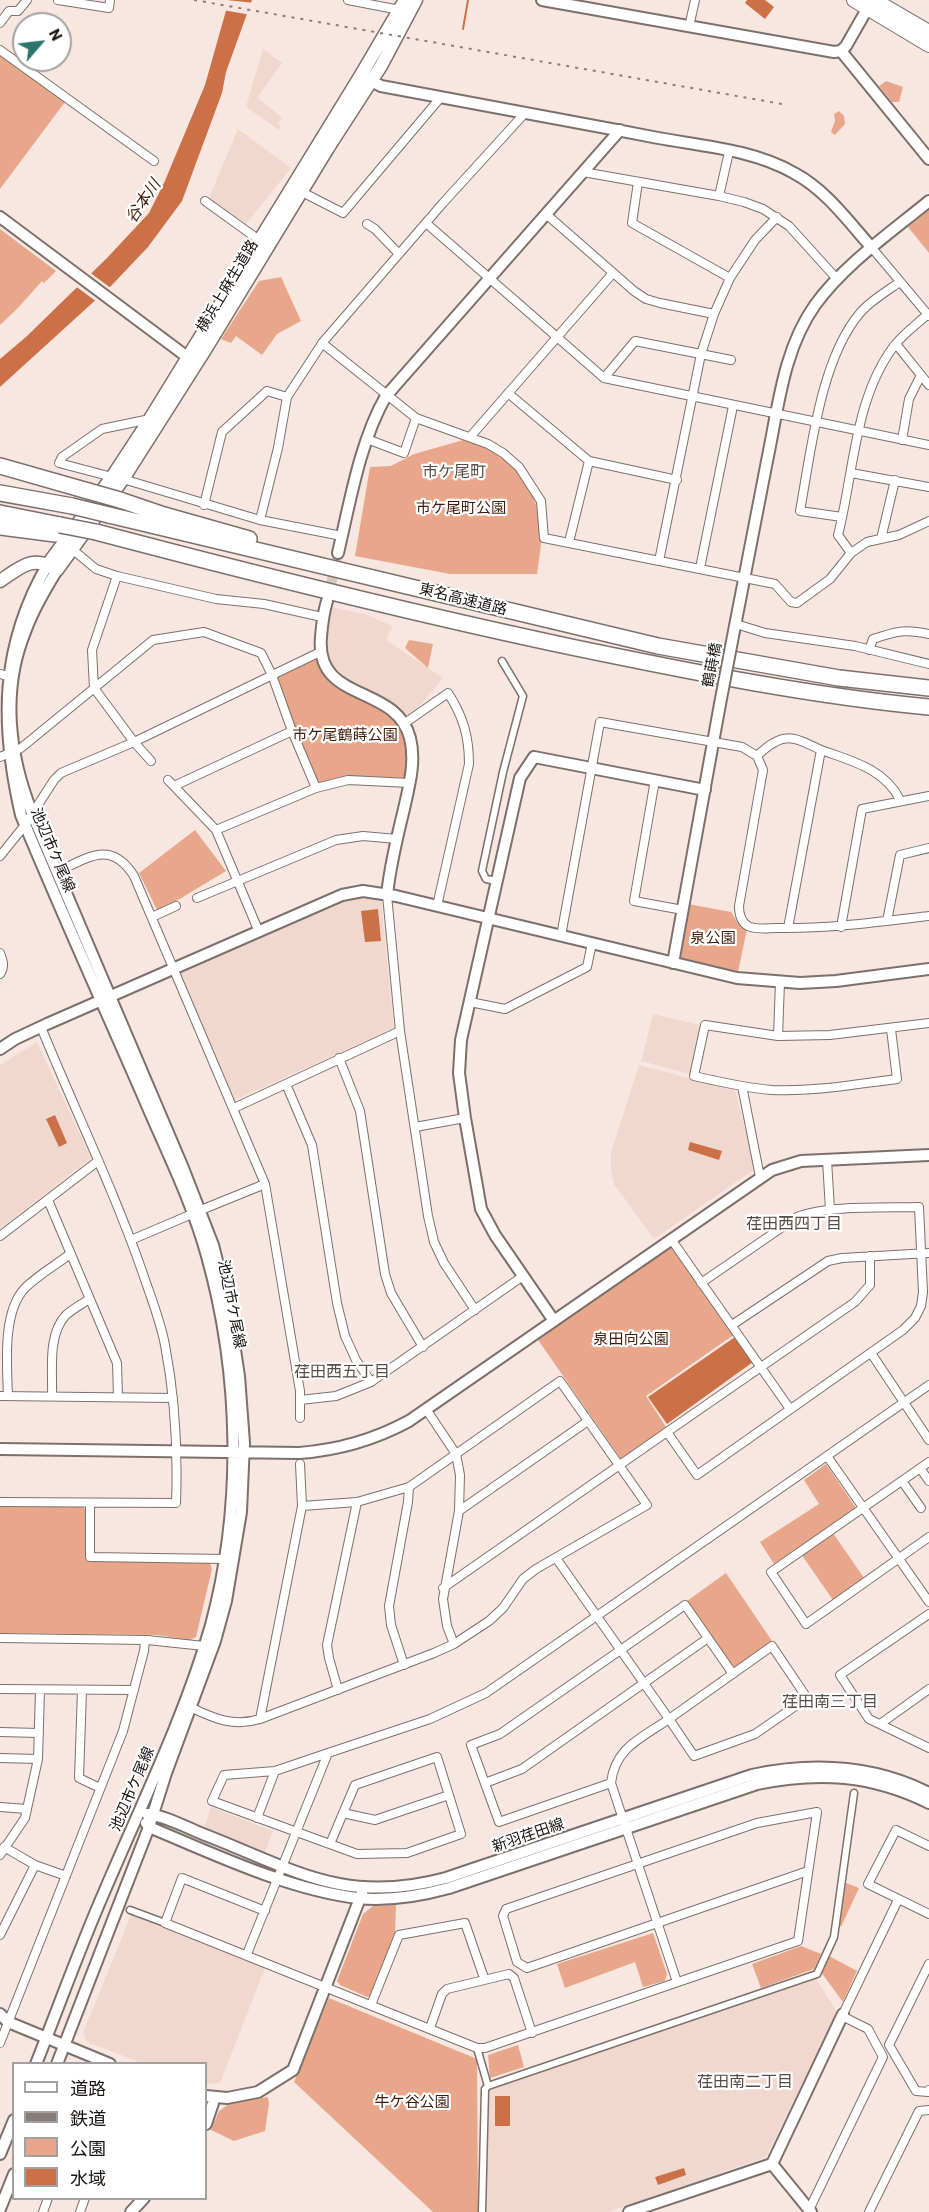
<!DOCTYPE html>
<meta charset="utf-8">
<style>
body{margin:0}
#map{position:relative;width:929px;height:2212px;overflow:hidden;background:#f7e7e0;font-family:Barlow,"Noto Sans JP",sans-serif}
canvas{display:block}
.legend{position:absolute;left:12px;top:2062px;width:195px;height:138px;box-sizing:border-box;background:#fff;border:2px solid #a3a1a0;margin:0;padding:8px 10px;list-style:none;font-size:18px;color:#191311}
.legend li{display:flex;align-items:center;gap:12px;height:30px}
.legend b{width:30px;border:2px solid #a3a1a0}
.north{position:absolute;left:12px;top:12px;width:60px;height:60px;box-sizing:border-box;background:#fff;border:2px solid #a3a1a0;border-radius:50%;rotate:62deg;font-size:16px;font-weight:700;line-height:24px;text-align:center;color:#191311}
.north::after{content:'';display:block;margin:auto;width:21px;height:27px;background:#2d746d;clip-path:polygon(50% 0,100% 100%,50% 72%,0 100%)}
</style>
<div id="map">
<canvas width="929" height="2212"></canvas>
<ul class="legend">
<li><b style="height:8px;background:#fff"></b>道路</li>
<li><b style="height:8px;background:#887d79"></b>鉄道</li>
<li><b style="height:16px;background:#e8a78a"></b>公園</li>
<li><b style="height:16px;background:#cc7147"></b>水域</li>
</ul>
<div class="north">N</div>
</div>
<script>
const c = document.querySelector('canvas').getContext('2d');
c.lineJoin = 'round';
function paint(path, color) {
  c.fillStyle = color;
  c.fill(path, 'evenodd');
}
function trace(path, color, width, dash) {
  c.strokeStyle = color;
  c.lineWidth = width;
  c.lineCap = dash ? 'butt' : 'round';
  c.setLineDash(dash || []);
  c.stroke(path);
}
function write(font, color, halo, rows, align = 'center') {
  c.font = font + ' Barlow,"Noto Sans JP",sans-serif';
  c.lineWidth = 4.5;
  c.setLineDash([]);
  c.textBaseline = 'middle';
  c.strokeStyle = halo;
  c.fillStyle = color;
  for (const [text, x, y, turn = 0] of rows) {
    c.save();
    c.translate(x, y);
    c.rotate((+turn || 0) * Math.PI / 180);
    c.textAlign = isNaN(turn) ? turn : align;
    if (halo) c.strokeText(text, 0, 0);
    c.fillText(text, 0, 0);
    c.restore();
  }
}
paint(new Path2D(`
 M263 49 282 63 257 98 282 117 278 124 281 127 279 130 246 107Z
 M238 129 291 168 246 224 209 198Z
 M331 607 364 614 393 626 386 640 443 678 405 723 326 671 322 617Z
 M363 897 381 900 394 1028 235 1100 180 972 344 901Z
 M653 1014 700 1025 690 1074 641 1061Z
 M37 1042 91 1158 0 1229V1065Z
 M639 1065 735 1090 755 1169 654 1239 614 1184 611 1171V1153Z
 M211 1807 273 1831 265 1852 204 1828Z
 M131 1915 265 1968 220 2083 206 2084V2064L142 2063 87 2042 83 2033Z
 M816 1979 837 2012 766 2157 608 2212H484L486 2091Z`), '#f0d8ce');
paint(new Path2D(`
 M0 53 65 102 0 189Z
 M886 81 903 87 899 102H892L879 86Z
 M839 111 844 116 845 124 835 135 831 132 835 121 834 114Z
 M929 209V253L908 227Z
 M0 229 56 271 44 283 42 281 17 309 0 325Z
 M281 277 301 321 277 334 262 355 236 336 231 343 221 339 259 281Z
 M467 439C478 445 491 449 501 455 519 467 539 502 541 523 543 539 539 558 537 574H450L355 556 370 467 391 466 414 454Z
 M409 640 433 644 428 668 405 648Z
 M320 652 327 671 405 723 410 783 348 780 316 788 272 675Z
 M195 830 226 871 158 912 139 873Z
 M688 904 731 912 738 923 747 929 738 972 679 960Z
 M670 1244 735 1334 646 1396 666 1427 621 1459 536 1337Z
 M826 1464 856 1508 774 1564 760 1542 819 1504 804 1480Z
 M0 1506 83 1507 86 1510V1561L210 1563 212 1569 196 1637 190 1640 157 1635 0 1633Z
 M833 1533 864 1578 833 1600 801 1554Z
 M726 1573 772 1641 733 1668 687 1601Z
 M846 1883 859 1888 841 1927 839 1924Z
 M396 1905 395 1935 371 1996 367 1997 340 1985 337 1981 363 1914 373 1906Z
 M653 1933 667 1974 665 1981 643 1987 635 1962 565 1988 557 1964Z
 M801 1946 821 1954 814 1969 761 1988 752 1964Z
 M829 1956 857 1971 843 2002 821 1972Z
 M329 1998 477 2059 478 2212H433L294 2082Z
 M518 2045 524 2067 490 2078 488 2055Z
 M268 2097 269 2104 265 2131 234 2141 211 2130 219 2111 229 2104Z`), '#e8a78a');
paint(new Path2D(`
 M229 0H252L226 72 222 93 182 201 148 247 111 286 0 387V359L27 336 107 258 149 213 164 183 205 85Z
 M747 0H765L774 7 765 19 745 3Z
 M378 909 381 941 365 942 361 911Z
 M55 1115 67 1143 59 1147 46 1119Z
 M690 1142 722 1151 719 1160 688 1150Z
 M735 1337 753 1362 667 1424 648 1397Z
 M495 2096H510V2126H495Z
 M684 2168 686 2175 658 2185 655 2177Z`), '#cc7147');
paint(new Path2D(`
 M226 0 255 3 251 15 223 10Z
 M88 271 112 289 97 302 74 285Z`), '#f7e7e0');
trace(new Path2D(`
 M463 29 468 0`), '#cc7147', 2);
trace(new Path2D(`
 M328 598 338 553`), '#d6c7c1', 10, [10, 5]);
const pedestrian = new Path2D(`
 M497 881 486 879 482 871 503 772 523 696 502 661
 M130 1910 165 1923
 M477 2048 488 2086 485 2089 482 2212
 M488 2086 817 1974 834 1937 854 1793`);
const minor = new Path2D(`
 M58 0 109 8 110 0
 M348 0 400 10
 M0 23 9 11H18L27 0
 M689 27 695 0
 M0 50 154 161
 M583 172 719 196 744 202 763 209 789 226 837 279
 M638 182 632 223 730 278
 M302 192 343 213 441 97
 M719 196 729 152
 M205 201 262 242
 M546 214 634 291 646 299 660 303 714 314
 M426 223 604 378 929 445
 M367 224 375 229 399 254
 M872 248 929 316
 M322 343 416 418 488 444 503 453 519 467 541 501 544 538 775 584 791 602 797 603 830 579 851 553 867 542 899 535 929 521
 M896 344 929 385
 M604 378 635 341 731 360
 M508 393 589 461 677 480
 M470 437 613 273
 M367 439 404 453 416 418
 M902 440 909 399 921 375
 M851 473 929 487
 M112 477 59 463 62 457 102 429 150 419
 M123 479 260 520 342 536
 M204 505 222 432 267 391 287 397
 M842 517 800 511C811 452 820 360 860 313 870 301 887 291 900 282
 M260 520 278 448 287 397 323 342 443 203 525 113
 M881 539 895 480
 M569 542 589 461
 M72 549 96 569 117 576 216 599 264 604 322 617
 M851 553 838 535C854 473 854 399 894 346 903 334 917 324 928 314
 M659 561 701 354 714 314 730 278 755 240 777 217
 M700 568 733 406
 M736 624 765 633 855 646 929 664
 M869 650 873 639C897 631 904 629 929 634
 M0 674 4 675
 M405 723 448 693C463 716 469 736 469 764L437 906
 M821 750C852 761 885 769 900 800
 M757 756C782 731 792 736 821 750L788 928
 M0 757 21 748 153 640 204 632 261 653 272 675 292 731 316 788
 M151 761 134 742 320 652
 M168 780 216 830 259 932
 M655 780 634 901 683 910
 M174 786 292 731
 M216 830 316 788 348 780 410 783
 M0 856 25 825 54 780 61 773 134 742 94 688 92 650 117 576
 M57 872C89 857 111 840 134 876L265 1184 300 1391V1418
 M387 895 400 1031 428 1216 434 1242 444 1263 475 1310
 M197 898 336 840 363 836 397 839
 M152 917 176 906
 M887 921 900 855 929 848
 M841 927 862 809 929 796
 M561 936 600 722 742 747 757 756 763 770 739 906C739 913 741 922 748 926 755 930 768 928 776 928 827 929 878 922 929 916
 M0 953C3 961 5 967 0 974
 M470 1002 505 1009 587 967 592 943
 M891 1029 897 1079C856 1084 814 1092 772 1090 746 1088 720 1082 694 1076L705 1025 778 1036 830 1035 929 1023
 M778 1036 780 982
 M339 1058 360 1111 385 1274 391 1293 423 1347
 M286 1084 312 1145 337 1303 345 1336 356 1360 371 1382
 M742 1086 760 1177
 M234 1108 400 1031
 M415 1127 465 1118
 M827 1160 830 1210
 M48 1200 117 1363 118 1397
 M201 1210 265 1184
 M0 1236 98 1161
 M671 1239 790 1409
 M131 1240 192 1214
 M701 1283 797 1217C825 1205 887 1208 919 1207L923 1292 921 1306 915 1318 903 1330 697 1475 667 1432 855 1302 870 1285V1256
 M732 1325 828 1261 842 1258 929 1253
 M871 1353 929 1440
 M0 1396 173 1398
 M8 1396C7 1365 2 1312 25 1288 38 1275 56 1265 70 1254
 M52 1396C53 1371 47 1335 66 1315 73 1309 82 1304 89 1299
 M300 1400 336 1396 371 1382 523 1276
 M426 1409 456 1454 460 1475 459 1511 443 1599 447 1626 454 1644
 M827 1456 929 1602
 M929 1462 771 1572 806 1624 929 1537
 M300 1464 302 1506 357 1502
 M920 1468 929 1481
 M902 1481 921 1508
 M0 1502 176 1503C178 1450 175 1397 165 1345 160 1319 150 1295 142 1271 113 1188 74 1108 41 1027
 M90 1504V1557L225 1559
 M459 1511 588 1421
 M556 1558 669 1719C642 1738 615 1747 611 1783L677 1982
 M443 1588 667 1432
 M929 1614 840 1675 869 1719 929 1748
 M0 1638 147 1640 204 1646
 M772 1646 807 1698 755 1734 694 1756 669 1719Z
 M404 1665 391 1625 389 1606 408 1502 409 1487
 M0 1689 134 1690
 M82 1690 79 1778 100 1788
 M192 1708C215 1719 234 1727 260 1719L434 1653 454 1644 489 1621 503 1608 523 1579 536 1569 647 1505 560 1381 409 1487 357 1502 327 1645 329 1658 338 1690
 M260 1719 302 1506
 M880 1724 929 1689
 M0 1732 39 1733
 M328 1753 275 1771 224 1775 212 1801 357 1854 407 1853 461 1834 437 1757 355 1785 330 1844
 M0 1758 38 1759
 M485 1783 522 1769 708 1638
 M611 1783 499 1822 471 1745 500 1734 685 1605 733 1674
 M0 1807 27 1809
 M343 1813 375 1820 449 1795
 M257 1818 275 1771
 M929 1846 896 1830 868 1884 929 1914
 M4 1847 35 1865 66 1876
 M0 1855 25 1818 38 1759 40 1690
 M265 1911 182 1878 165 1923 477 2048H485L798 1941 817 1812 757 1823 506 1909 503 1916 517 1962 527 1968 808 1871
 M0 1935 35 1865
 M247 1954 328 1753 430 1719 486 1693 929 1385
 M929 1964 889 2045 916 2091 928 2092 929 2090
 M371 2005 399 1935 465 1923 484 1978
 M843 2014 898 1900
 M430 2028 442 1994 447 1989 509 1974 514 1978 532 2033
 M0 2043 123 1731 144 1651 145 1640
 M809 2210 883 2057 868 2029 842 2016
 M43 2212 48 2198
 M80 2212 85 2198
 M869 2212 919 2111 929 2110`);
const tertiary = new Path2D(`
 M542 0 834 52 841 51 846 46 870 4
 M841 51 929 159
 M364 77 381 86C474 103 566 120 658 138 703 146 754 150 794 173 826 190 848 221 872 248
 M0 217 194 362
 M338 553C350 502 360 441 386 396L620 130
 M57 570C45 590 33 610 25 632 1 691 9 755 32 813L183 1168 213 1245 228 1304 239 1376 244 1443 241 1512 226 1601 215 1641 166 1773 149 1827 57 2064
 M327 601C323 614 322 624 321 637 315 704 396 683 410 738 416 762 409 786 404 809 397 837 390 866 387 895
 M734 631C745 575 756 518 767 461 778 409 783 350 815 305 845 264 890 233 929 201
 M673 963 720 704
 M0 1049 15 1039 47 1024 342 895 363 891 396 896 737 978 800 983 836 981 929 969
 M554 1321 495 1235 481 1209 465 1118 459 1073 461 1040 520 778 534 757 705 790
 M0 1449 299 1453C340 1450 374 1440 409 1421L772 1170 801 1161 929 1155
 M147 1814C167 1816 189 1829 208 1836 297 1871 346 1905 446 1878L752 1775C813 1762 873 1765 929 1793
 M146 1823 149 1827C214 1854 289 1890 358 1898 388 1901 420 1896 449 1888L757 1784C819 1771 872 1775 929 1803
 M0 2014 8 2022 110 2064
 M36 2064C59 2006 80 1947 105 1890 142 1803 185 1716 211 1625 243 1506 240 1374 207 1256 192 1201 165 1148 143 1096 102 1002 60 909 21 815 0 724 0 646 48 564
 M206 2096 227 2098 258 2092 293 2070 362 1893
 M206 2124 215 2097
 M0 2154 14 2120
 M772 2164 811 2212
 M0 2209 14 2174
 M131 2212 144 2198
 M629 2212 772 2164 843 2014`);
const primary = new Path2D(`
 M48 564 112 477 150 419 361 75 405 0
 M0 581C21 567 33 554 57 570L123 479 205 350 328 148 381 66 416 0`);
const trunk = new Path2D(`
 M854 0 929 45
 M874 0 929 32`);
const motorway = new Path2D(`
 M0 466 88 491
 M0 493 72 506
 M120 500 164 515 249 539
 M0 513 60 525
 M109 515 658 646 839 678 929 688
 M0 527 55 534
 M96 532C255 574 415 614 576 648 692 672 811 696 929 707`);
trace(pedestrian, '#7d706a', 9);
trace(minor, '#7d706a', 10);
trace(tertiary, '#7d706a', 14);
trace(primary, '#7d706a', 15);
trace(trunk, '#7d706a', 16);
trace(motorway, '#7d706a', 18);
trace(pedestrian, '#fff', 6);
trace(minor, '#fff', 8);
trace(tertiary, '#fff', 10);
trace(primary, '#fff', 12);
trace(trunk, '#fff', 14);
trace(motorway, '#fff', 15);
trace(new Path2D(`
 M194 0 782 104`), '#887d79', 2, [3, 6]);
const tertiaryBridge = new Path2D(`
 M720 704 734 631`);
const motorwayBridge = new Path2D(`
 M88 491 120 500
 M72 506 109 515
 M60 525 96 532`);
trace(tertiaryBridge, '#7d706a', 14, []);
trace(motorwayBridge, '#7d706a', 18, []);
trace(tertiaryBridge, '#fff', 10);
trace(motorwayBridge, '#fff', 15);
write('15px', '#191311', '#fff', [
 ["横浜上麻生道路",227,286,-59],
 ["東名高速道路",463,599,14],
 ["鶴蒔橋",712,665,-79],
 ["池辺市ケ尾線",53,850,67],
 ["池辺市ケ尾線",232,1304,79],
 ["池辺市ケ尾線",132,1789,-67],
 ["新羽荏田線",528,1835,-19]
]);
write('15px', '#421d0c', '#fff', [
 ["市ケ尾町公園",461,508],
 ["市ケ尾鶴蒔公園",345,735],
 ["泉公園",713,938],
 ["泉田向公園",631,1339],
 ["牛ケ谷公園",412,2102]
]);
write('italic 16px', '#431e0d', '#fff', [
 ["谷本川",143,201,-56]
]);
write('16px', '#5a4d48', '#fff', [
 ["市ケ尾町",454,472],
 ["荏田西四丁目",794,1224],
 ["荏田西五丁目",342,1372],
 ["荏田南三丁目",830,1702],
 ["荏田南二丁目",745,2082]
]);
</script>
